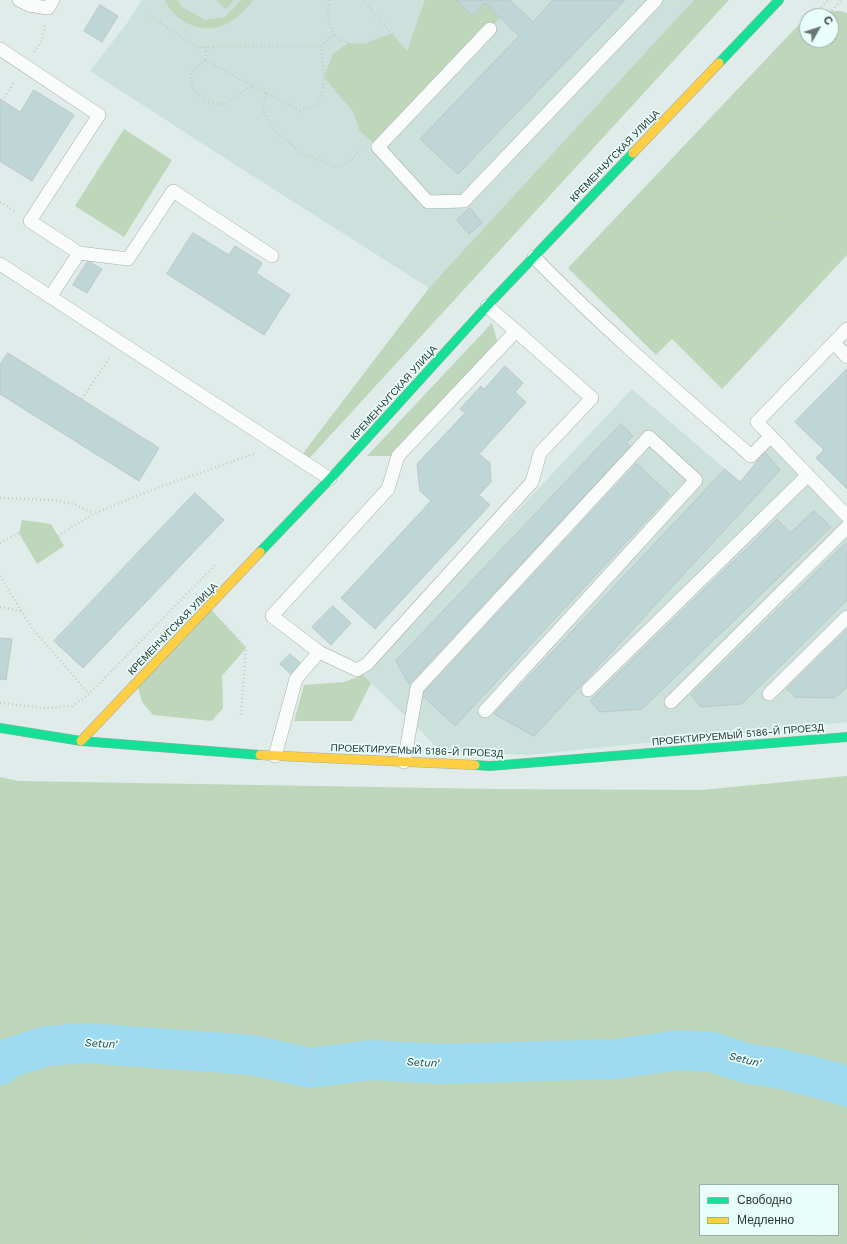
<!DOCTYPE html>
<meta charset="utf-8">
<style>
body{margin:0}
#map{position:relative;width:847px;height:1244px;overflow:hidden;background:#e0ece9;font-family:"Work Sans",sans-serif}
canvas{display:block}
.legend{position:absolute;left:699px;top:1184px;width:140px;height:52px;box-sizing:border-box;background:#e8fef9;border:1px solid #9eaeab;margin:0;padding:5px 7px;list-style:none;font-size:12px;color:#2e3735}
.legend li{display:flex;align-items:center;gap:8px;height:20px}
.legend b{width:20px;border:1px solid #9eaeab}
.north{position:absolute;left:799px;top:8px;width:40px;height:40px;box-sizing:border-box;background:#e8fef9;border:1px solid #9eaeab;border-radius:50%;rotate:51deg;font-size:11px;font-weight:700;line-height:16px;text-align:center;color:#2e3735}
.north::after{content:'';display:block;margin:auto;width:14px;height:18px;background:#6c7674;clip-path:polygon(50% 0,100% 100%,50% 72%,0 100%)}
</style>
<div id="map">
<canvas width="847" height="1244"></canvas>
<ul class="legend">
<li><b style="height:5px;background:#16e098"></b>Свободно</li>
<li><b style="height:5px;background:#ffcf43"></b>Медленно</li>
</ul>
<div class="north">С</div>
</div>
<script>
const c = document.querySelector('canvas').getContext('2d');
c.lineJoin = 'round';
function paint(path, color) {
  c.fillStyle = color;
  c.fill(path, 'evenodd');
}
function trace(path, color, width, dash) {
  c.strokeStyle = color;
  c.lineWidth = width;
  c.lineCap = dash ? 'butt' : 'round';
  c.setLineDash(dash || []);
  c.stroke(path);
}
function write(font, color, halo, rows, align = 'center') {
  c.font = font + ' "Work Sans",sans-serif';
  c.lineWidth = 3.5;
  c.setLineDash([]);
  c.textBaseline = 'middle';
  c.strokeStyle = halo;
  c.fillStyle = color;
  for (const [text, x, y, turn = 0] of rows) {
    c.save();
    c.translate(x, y);
    c.rotate((+turn || 0) * Math.PI / 180);
    c.textAlign = isNaN(turn) ? turn : align;
    if (halo) c.strokeText(text, 0, 0);
    c.fillText(text, 0, 0);
    c.restore();
  }
}
paint(new Path2D(`
 M142 0H695L516 198 429 288 234 164 90 71 127 23Z
 M632 389 740 482 771 445 847 527V722L529 755 441 751 363 675Z`), '#cce1dc');
paint(new Path2D(`
 M165 0H177L182 7 205 20 225 17 241 0H254C246 8 238 18 228 23 205 36 175 23 165 0Z
 M216 0H234L226 9Z
 M425 0H456L473 16 485 3 500 18 378 147 360 131 353 111 324 77 333 54 348 43 363 44 392 34 407 51Z
 M694 0H729L305 463 301 456 429 288Z
 M840 11 847 13V255L722 389 672 339 656 355 568 268 807 16V40H831V16H807L811 12Z
 M124 129 172 160 124 237 75 206Z
 M492 323 499 348 398 456H367Z
 M22 520 51 524 64 546 37 564 19 533Z
 M209 607 246 648 222 676 223 708 212 721 153 715 142 702 137 683Z
 M363 675 371 683 352 721H294L304 685 344 682Z
 M847 776V1244H0V777L19 781 494 789 701 790ZM700 1185H838V1235H700Z`), '#bed6ba');
trace(new Path2D(`
 M0 1065 6 1059 46 1046 86 1043 253 1055 310 1068 370 1060 443 1064 615 1059 680 1050 712 1052 745 1063 782 1069 837 1083 847 1087`), '#9edaf0', 40);
const building = new Path2D(`
 M456 0H510L533 22 553 0H625L458 174 420 139 519 36 485 3 473 16Z
 M100 5 118 16 102 42 84 31Z
 M34 90 74 115 32 181 0 161V99L20 112Z
 M470 208 482 223 469 234 457 220Z
 M193 233 229 255 235 246 262 263 256 273 290 295 264 335 167 274Z
 M88 261 102 269 87 293 73 285Z
 M8 353 159 448 139 481 0 394V365Z
 M505 366 523 383 515 392 526 402 479 454 490 463 491 482 479 495 490 505 375 629 341 598 431 501 420 491 417 464 465 413 460 409 481 386 484 389Z
 M847 369V489L816 458 824 450 795 422Z
 M621 424 633 436 626 443 631 446 409 684 396 661Z
 M765 452 780 470 534 736 494 714 725 469 740 482Z
 M637 464 670 495 455 726 422 695Z
 M195 493 224 520 83 668 54 641Z
 M814 511 831 527 642 709 600 712 590 701 777 519 790 533Z
 M846 543 847 545V600L742 704 701 707 691 695Z
 M333 606 351 623 331 645 312 627Z
 M847 630V687L835 698 795 697 787 689Z
 M0 638 12 639 6 680 0 679Z
 M290 654 306 668 296 679 280 664Z`);
paint(building, '#bed6d6');
trace(building, '#bdc6c5', 1);
const lane = new Path2D(`
 M19 0 29 5 48 8 53 0
 M490 29 378 147 428 202 464 201 656 0
 M0 49 99 115 30 221 79 253 50 297
 M79 253 128 259 173 191 272 256
 M534 257C602 327 677 391 751 456L771 436
 M0 264 330 479
 M847 329 757 422 847 516
 M834 343 847 357
 M319 652 357 670 367 664 532 482 540 453 592 398 516 331
 M588 690 808 475
 M769 694 847 617
 M671 702 847 527
 M275 756 296 679 319 652 272 616 388 489 398 456 516 331 487 306
 M404 762 417 688 649 437 696 480 485 711`);
const fast = new Path2D(`
 M719 63 779 0
 M260 552 330 479 487 306 633 153
 M0 728 81 741 260 755
 M475 765 490 766 847 737`);
const slow = new Path2D(`
 M633 153 719 63
 M81 741 260 552
 M260 755 475 765`);
trace(lane, '#a5adab', 14);
trace(fast, '#a5adab', 10);
trace(slow, '#a5adab', 10);
trace(new Path2D(`
 M330 0C323 24 335 46 362 44 372 44 383 37 392 34
 M363 0 424 72
 M150 16 197 47 321 46 334 35
 M813 16 828 0
 M826 16 842 0
 M321 46 324 77 353 111 360 131 365 135
 M207 47 205 60 300 111C321 106 323 96 324 77
 M34 52 42 40 45 25
 M205 60 191 73 192 88 206 102 222 105 252 86
 M266 93 262 110 275 131 302 153 337 167 348 163 360 149
 M2 101 15 81
 M842 164 847 169
 M0 202 16 212
 M724 208 727 120
 M724 208 735 213 741 225 736 236 725 244
 M724 208 714 215 710 230 715 239 725 244
 M711 210 714 215
 M741 225 783 222
 M613 241 710 230
 M725 244 726 278 730 288
 M572 270 807 22
 M580 279 598 256
 M593 289 599 254 807 36
 M651 346 784 222 847 158
 M82 399 110 357
 M0 498 51 500 74 504 93 513
 M58 536 93 514 149 491 256 453
 M0 543 19 533
 M0 576 32 628 89 694
 M0 607 21 611
 M223 623 246 648 241 716
 M0 703 44 708 72 706 89 694 216 564
 M254 786 256 865 265 911 302 1014
 M372 848 417 897 463 953
 M0 951 33 937H97L166 939 222 927 265 911 372 848 465 835 510 814 837 783 847 784
 M196 1030 290 1036 414 1020 463 953 533 947 628 922H708L758 952 811 1000 847 1019
 M254 1034 270 927
 M315 1097 331 1191 343 1244
 M831 1170 847 1179
 M331 1191 379 1152 481 1139 543 1146H665L732 1185
 M816 1235 823 1239 826 1244
 M93 1244 82 1198 113 1085 134 1074 221 1080 315 1098
 M427 1244 480 1139`), '#c6ccca', 2.5, [1, 3]);
trace(lane, '#fafcfc', 13);
trace(fast, '#16e098', 9);
trace(slow, '#ffcf43', 9);
trace(new Path2D(`
 M302 1014 315 1097`), '#c6ccca', 2.5, [1, 3]);
write('10px', '#2e3735', '#e8fef9', [
 ["КРЕМЕНЧУГСКАЯ УЛИЦА",615,156,-46],
 ["КРЕМЕНЧУГСКАЯ УЛИЦА",394,393,-48],
 ["КРЕМЕНЧУГСКАЯ УЛИЦА",173,629,-46],
 ["ПРОЕКТИРУЕМЫЙ 5186-Й ПРОЕЗД",738,735,-5],
 ["ПРОЕКТИРУЕМЫЙ 5186-Й ПРОЕЗД",417,751,2]
]);
write('italic 11px', '#1e4251', '#e8fef9', [
 ["Setun'",101,1044,3],
 ["Setun'",745,1060,14],
 ["Setun'",423,1063,3]
]);
</script>
